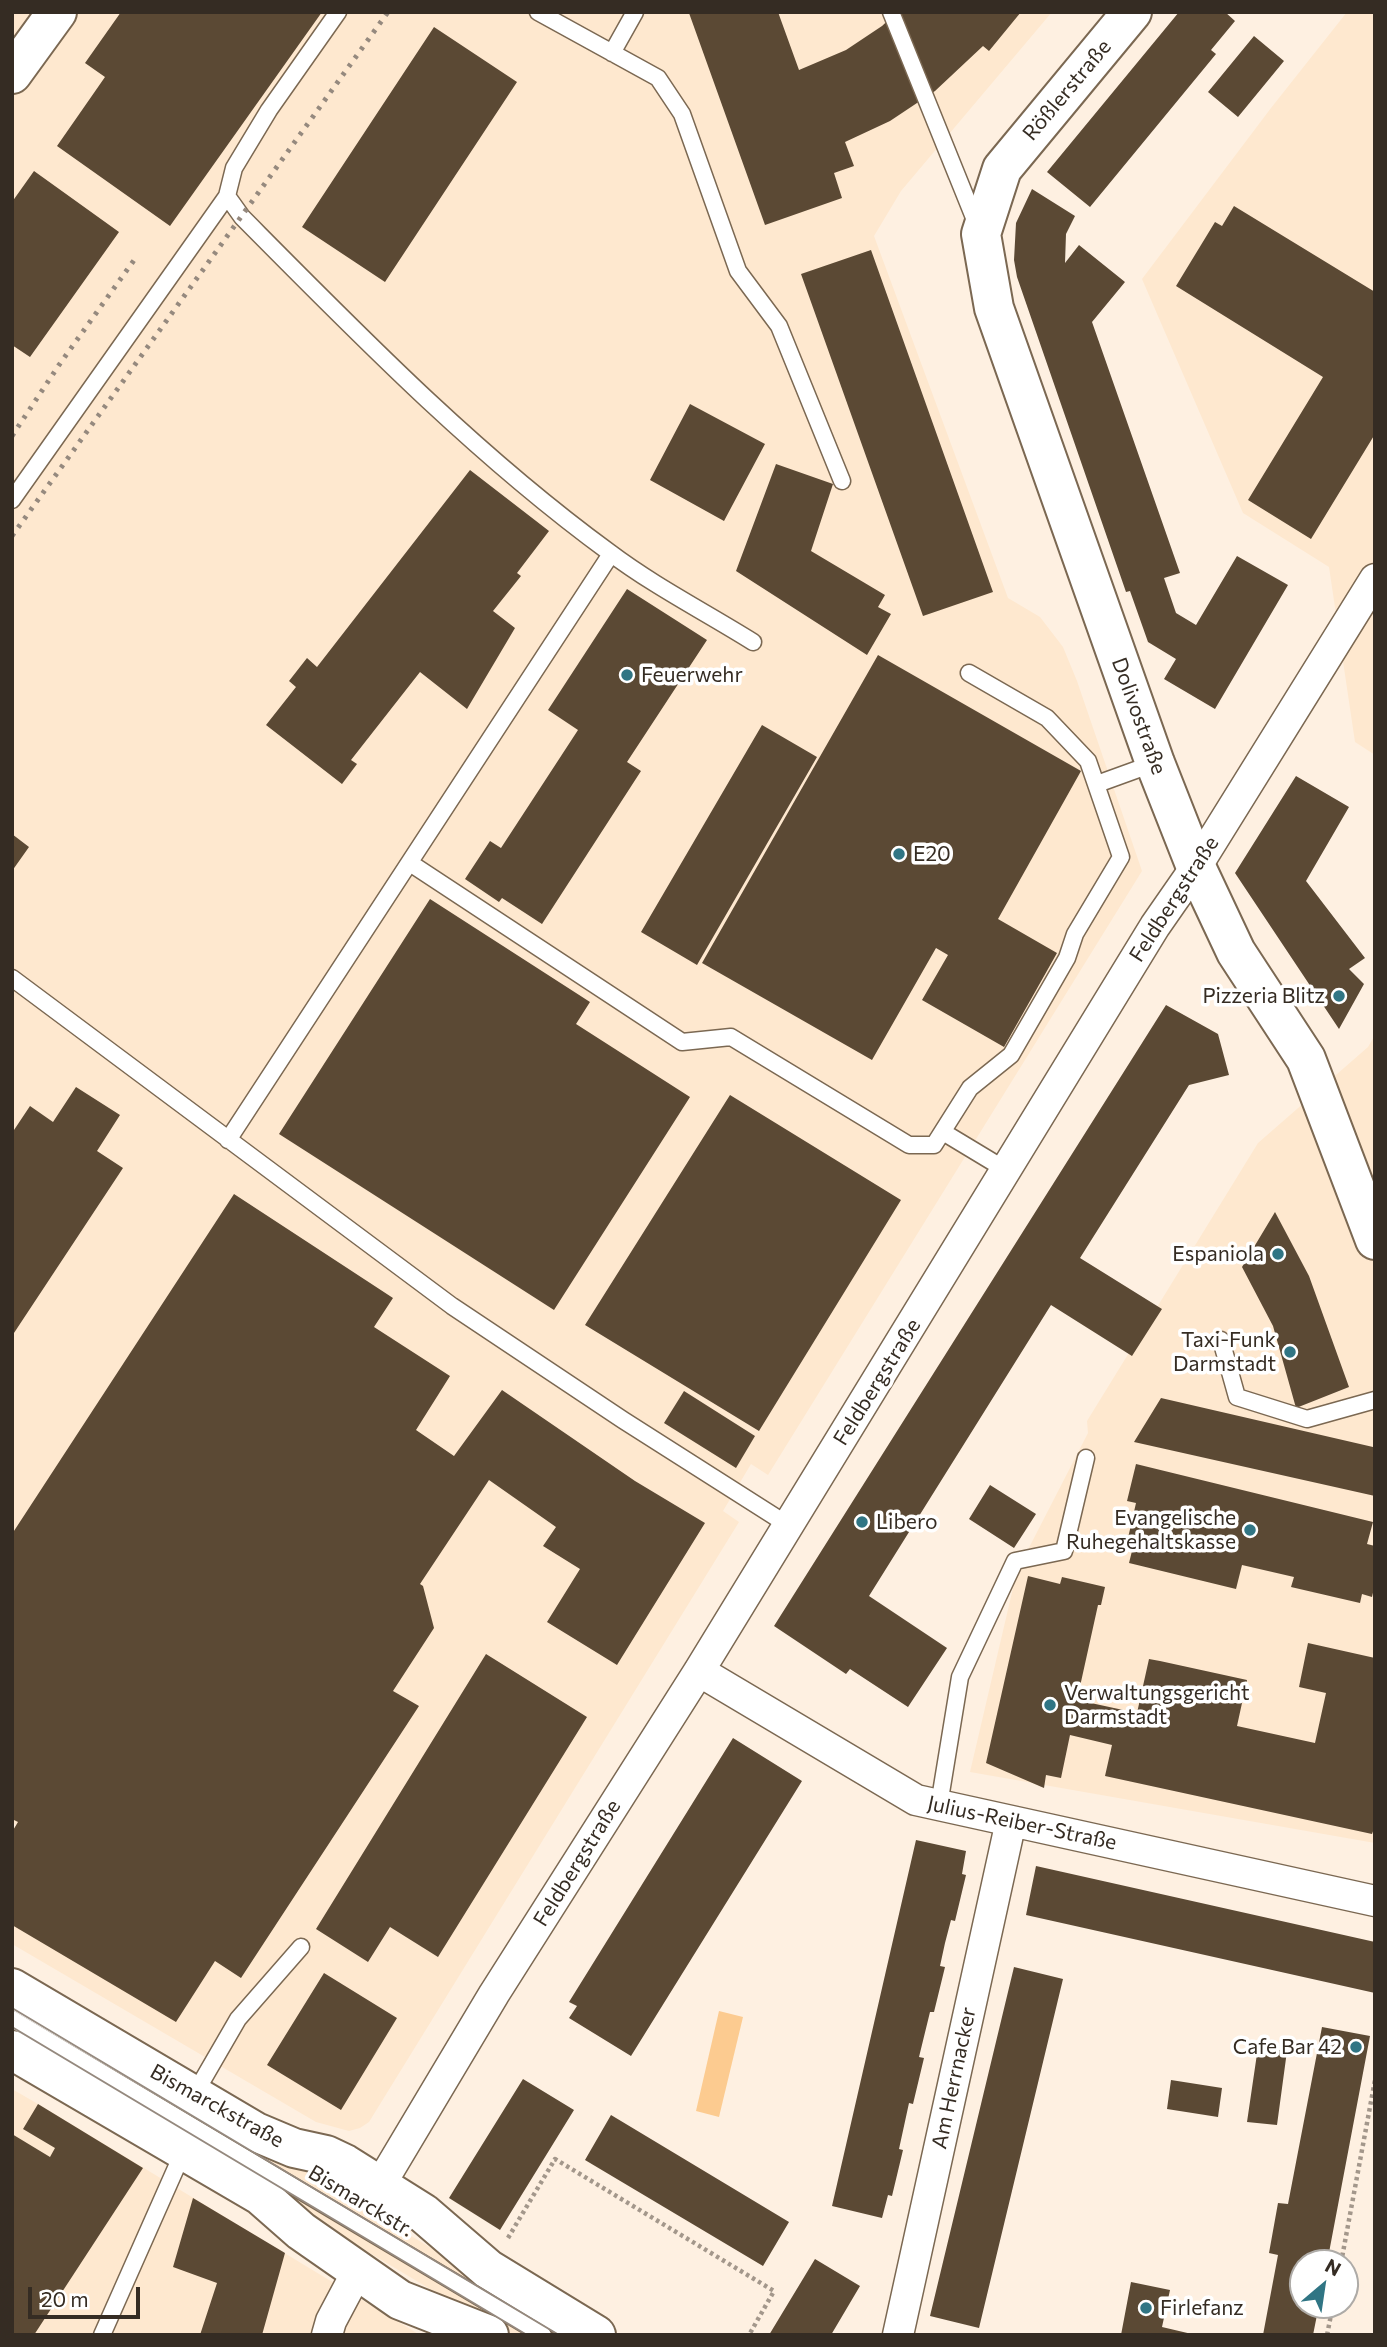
<!DOCTYPE html>
<meta charset="utf-8">
<style>
body{margin:0}
#map{position:relative;width:1387px;height:2347px;overflow:hidden;background:#fef0e1;font-family:Commissioner,sans-serif}
canvas{display:block}
.frame{position:absolute;inset:0;border:14px solid #352c23;pointer-events:none}
.north{position:absolute;left:1289px;top:2249px;width:70px;height:70px;box-sizing:border-box;background:#fff;border:2px solid #aeaba7;border-radius:50%;rotate:29deg;font-size:19px;font-weight:700;line-height:28px;text-align:center;color:#352c23}
.north::after{content:'';display:block;margin:auto;width:24px;height:32px;background:#307584;clip-path:polygon(50% 0,100% 100%,50% 72%,0 100%)}
.scale{position:absolute;left:28px;top:2287px;width:112px;height:32px;box-sizing:border-box;border:4px solid #352c23;border-top:0;padding-left:9px;font-size:21px;line-height:24px;white-space:nowrap;color:#352c23;-webkit-text-stroke:5px #fff;paint-order:stroke}
</style>
<div id="map">
<canvas width="1387" height="2347"></canvas>
<div class="frame"></div>
<div class="north">N</div>
<div class="scale">20 m</div>
</div>
<script>
const c = document.querySelector('canvas').getContext('2d');
c.lineJoin = 'round';
function paint(path, color) {
  c.fillStyle = color;
  c.fill(path, 'evenodd');
}
function trace(path, color, width, dash) {
  c.strokeStyle = color;
  c.lineWidth = width;
  c.lineCap = dash ? 'butt' : 'round';
  c.setLineDash(dash || []);
  c.stroke(path);
}
function write(font, color, halo, rows, align = 'center') {
  c.font = font + ' Commissioner,sans-serif';
  c.lineWidth = 7;
  c.setLineDash([]);
  c.textBaseline = 'middle';
  c.strokeStyle = halo;
  c.fillStyle = color;
  for (const [text, x, y, turn = 0] of rows) {
    c.save();
    c.translate(x, y);
    c.rotate((+turn || 0) * Math.PI / 180);
    c.textAlign = isNaN(turn) ? turn : align;
    if (halo) c.strokeText(text, 0, 0);
    c.fillText(text, 0, 0);
    c.restore();
  }
}
paint(new Path2D(`
 M12 12H1052L901 191 874 236 1008 598 1040 617 1063 647 1077 681 1142 871 768 1475 751 1464 723 1511 739 1522 369 2122 360 2128 349 2131 316 2122 12 1944V1832L16 1825 12 1822Z
 M1347 12H1375V755L1355 742 1329 567 1243 513 1142 279 1271 108Z
 M1375 1035V1843L970 1772 1017 1571 1088 1433 1087 1421 1258 1143 1368 1047Z
 M12 1998 265 2147 574 2335H507L12 2039Z
 M12 2089 38 2104 420 2335H12Z`), '#fee8cf');
paint(new Path2D(`
 M719 2011 743 2017 719 2117 696 2111Z`), '#fccb90');
paint(new Path2D(`
 M121 12H322L170 226 57 146 105 77 85 63Z
 M778 12 799 70 846 50 882 26 897 12H1021L989 51 983 46 935 91 890 121 845 142 854 166 834 173 842 198 765 225 689 13Z
 M1179 12H1225L1235 21 1211 50 1216 54 1090 207 1047 172Z
 M434 27 517 82 385 282 302 227Z
 M1254 36 1284 61 1238 117 1208 92Z
 M34 171 119 232 30 357 12 345V202Z
 M1032 189 1075 216 1066 234 1065 263 1079 245 1125 282 1092 322 1180 573 1164 578 1176 613 1196 625 1237 556 1288 585 1215 709 1164 679 1176 659 1148 642 1130 591 1126 592 1017 277 1014 260 1016 223Z
 M1234 206 1375 292V434L1311 539 1248 500 1323 377 1176 286 1215 222 1222 226Z
 M871 250 993 592 923 616 801 274Z
 M690 404 765 444 724 521 650 480Z
 M776 464 833 484 811 551 885 595 878 607 891 614 867 655 736 571Z
 M470 470 549 531 517 573 521 576 493 611 515 628 467 709 420 672 351 760 357 764 342 784 266 725 296 687 289 681 307 658 317 667Z
 M627 589 707 640 627 762 641 771 542 924 502 898 499 902 465 879 490 841 501 848 578 730 548 710Z
 M878 655 1081 771 998 919 1057 953 1004 1047 922 1000 948 955 936 948 872 1060 702 963Z
 M762 725 817 757 697 965 641 932Z
 M1296 776 1349 807 1306 881 1365 958 1349 969 1364 984 1339 1029 1235 873Z
 M12 834 29 847 12 871Z
 M430 899 590 1002 576 1024 690 1097 554 1310 279 1134Z
 M1166 1005 1218 1034 1229 1075 1189 1085 1080 1258 1162 1309 1132 1356 1051 1305 869 1596 947 1648 908 1707 850 1669 846 1674 774 1626Z
 M76 1087 120 1115 97 1151 123 1168 12 1336V1133L30 1106 53 1122Z
 M730 1095 901 1200 759 1431 585 1325Z
 M234 1194 393 1298 374 1327 450 1376 416 1430 454 1456 502 1390 635 1481 705 1523 617 1665 547 1622 580 1569 543 1546 556 1527 489 1480 420 1584 423 1586 434 1628 393 1691 419 1706 241 1978 215 1961 176 2022 12 1925V1832L18 1822 12 1819V1534Z
 M1275 1212 1309 1276 1349 1387 1296 1408 1273 1326 1242 1267Z
 M684 1391 755 1436 736 1468 664 1423Z
 M1161 1398 1373 1447 1375 1496 1134 1442Z
 M1136 1464 1373 1522 1367 1544 1375 1546V1584L1372 1597 1362 1594 1360 1603 1291 1587 1294 1577 1242 1565 1236 1589 1129 1563 1135 1539 1128 1538 1136 1503 1127 1501Z
 M990 1485 1036 1514 1014 1548 969 1519Z
 M1028 1576 1060 1584 1062 1577 1105 1587 1101 1605H1098L1077 1700 1137 1713 1149 1659 1160 1661 1247 1680 1237 1726 1315 1743 1326 1693 1299 1687 1308 1643 1375 1658V1826L1372 1834 1105 1776 1112 1745 1070 1735 1061 1778 1046 1775 1044 1788 986 1763Z
 M486 1654 587 1717 438 1957 390 1927 368 1962 316 1929Z
 M733 1738 802 1781 631 2056 569 2018 577 2006 569 2002Z
 M916 1840 966 1851 962 1874 966 1875 955 1921 951 1920 945 1943 940 1966 945 1967 934 2012H930L919 2057 924 2058 913 2104 909 2103 899 2149 903 2150 892 2196 888 2195 882 2218 832 2206Z
 M1036 1866 1375 1942V1993L1026 1915Z
 M1014 1967 1063 1979 979 2328 930 2316Z
 M324 1973 397 2018 341 2110 267 2065Z
 M1322 2027 1370 2036 1331 2242 1327 2263H1303V2305H1319L1313 2335H1263L1278 2255 1269 2253 1278 2203 1288 2204Z
 M1258 2047 1287 2051 1277 2125 1247 2122Z
 M523 2079 574 2110 500 2230 449 2198Z
 M1171 2080 1222 2088 1218 2117 1167 2109Z
 M38 2104 143 2168 34 2335H12V2134L50 2157 55 2148 23 2129Z
 M611 2115 789 2222 763 2266 585 2160Z
 M193 2198 285 2253 262 2335H200L217 2283 173 2267Z
 M815 2259 860 2286 831 2335H769Z
 M1131 2282 1170 2290 1162 2327 1196 2335H1121Z`), '#5b4934');
const service = new Path2D(`
 M338 12 269 110 234 168 227 196 242 217C359 335 475 454 609 552 654 586 705 612 753 642
 M538 12 658 78 682 114 738 271 779 326 842 481
 M891 12 977 225
 M612 53 635 12
 M12 500 227 196
 M1097 784 1155 763
 M410 863 682 1042 731 1037 909 1145H934L970 1088 1011 1055 1067 958 1075 934 1121 857 1088 761 1047 718 969 673
 M12 978 452 1306 623 1420 788 1525
 M943 1132 1006 1170
 M228 1140 611 554
 M1221 1340 1237 1397 1307 1419 1375 1400
 M939 1805 960 1677 1015 1561 1064 1551 1086 1458
 M12 2019 543 2335
 M194 2095 238 2019 301 1947
 M102 2335 184 2150`);
const minor = new Path2D(`
 M699 1671 916 1800 1375 1901
 M380 2185 494 1994 699 1671 1155 926 1196 867 1375 579
 M327 2335 331 2321 357 2272
 M898 2335 1011 1821`);
const tertiary = new Path2D(`
 M1132 12 1002 169 981 234 994 308 1155 763 1196 867 1236 952 1306 1059 1375 1240`);
const secondary = new Path2D(`
 M12 74 57 12
 M12 1988 256 2132 294 2148 326 2155 345 2164 423 2213 488 2269 596 2335
 M12 2050 260 2195 301 2231 400 2300 489 2335`);
trace(service, '#7b6852', 19);
trace(minor, '#7b6852', 33);
trace(tertiary, '#7b6852', 42);
trace(secondary, '#7b6852', 42);
trace(new Path2D(`
 M508 2238 555 2159 774 2291 749 2335
 M1341 2263 1375 2080
 M1327 2335 1333 2305`), '#a3978b', 4.5, [3.5, 3.5]);
trace(service, '#fff', 16);
trace(minor, '#fff', 30);
trace(tertiary, '#fff', 38);
trace(secondary, '#fff', 38);
trace(new Path2D(`
 M12 2008 559 2335
 M12 2027 527 2335`), '#95897e', 2);
trace(new Path2D(`
 M12 436 59 365 137 256
 M12 536 388 12`), '#95897e', 5, [3.5, 7]);
for (const [x, y, r, color] of [
 [627,675,7,"#307584"],
 [899,854,7,"#307584"],
 [1339,996,7,"#307584"],
 [1278,1254,7,"#307584"],
 [1290,1352,7,"#307584"],
 [862,1522,7,"#307584"],
 [1250,1530,7,"#307584"],
 [1050,1705,7,"#307584"],
 [1356,2047,7,"#307584"],
 [1146,2308,7,"#307584"]
]) {
  const dot = new Path2D();
  dot.arc(x, y, r, 0, 2 * Math.PI);
  c.fillStyle = color;
  c.fill(dot);
  trace(dot, '#fff', 2.5);
}
write('21px', '#352c23', '#fff', [
 ["Rößlerstraße",1067,90,-50],
 ["Dolivostraße",1139,716,70],
 ["Feldbergstraße",1174,899,-57],
 ["Feldbergstraße",877,1382,-58],
 ["Julius-Reiber-Straße",1022,1823,12],
 ["Feldbergstraße",577,1863,-58],
 ["Am Herrnacker",954,2078,-78],
 ["Bismarckstraße",217,2106,29],
 ["Bismarckstr.",361,2201,31]
]);
write('21px', '#352c23', '#fff', [
 ["Feuerwehr",641,675],
 ["E20",913,854],
 ["Pizzeria Blitz",1325,996,"right"],
 ["Espaniola",1264,1254,"right"],
 ["Taxi-Funk",1276,1340,"right"],
 ["Darmstadt",1276,1364,"right"],
 ["Evangelische",1236,1518,"right"],
 ["Ruhegehaltskasse",1236,1542,"right"],
 ["Libero",876,1522],
 ["Verwaltungsgericht",1064,1693],
 ["Darmstadt",1064,1717],
 ["Cafe Bar 42",1342,2047,"right"],
 ["Firlefanz",1160,2308]
], 'left');
</script>
